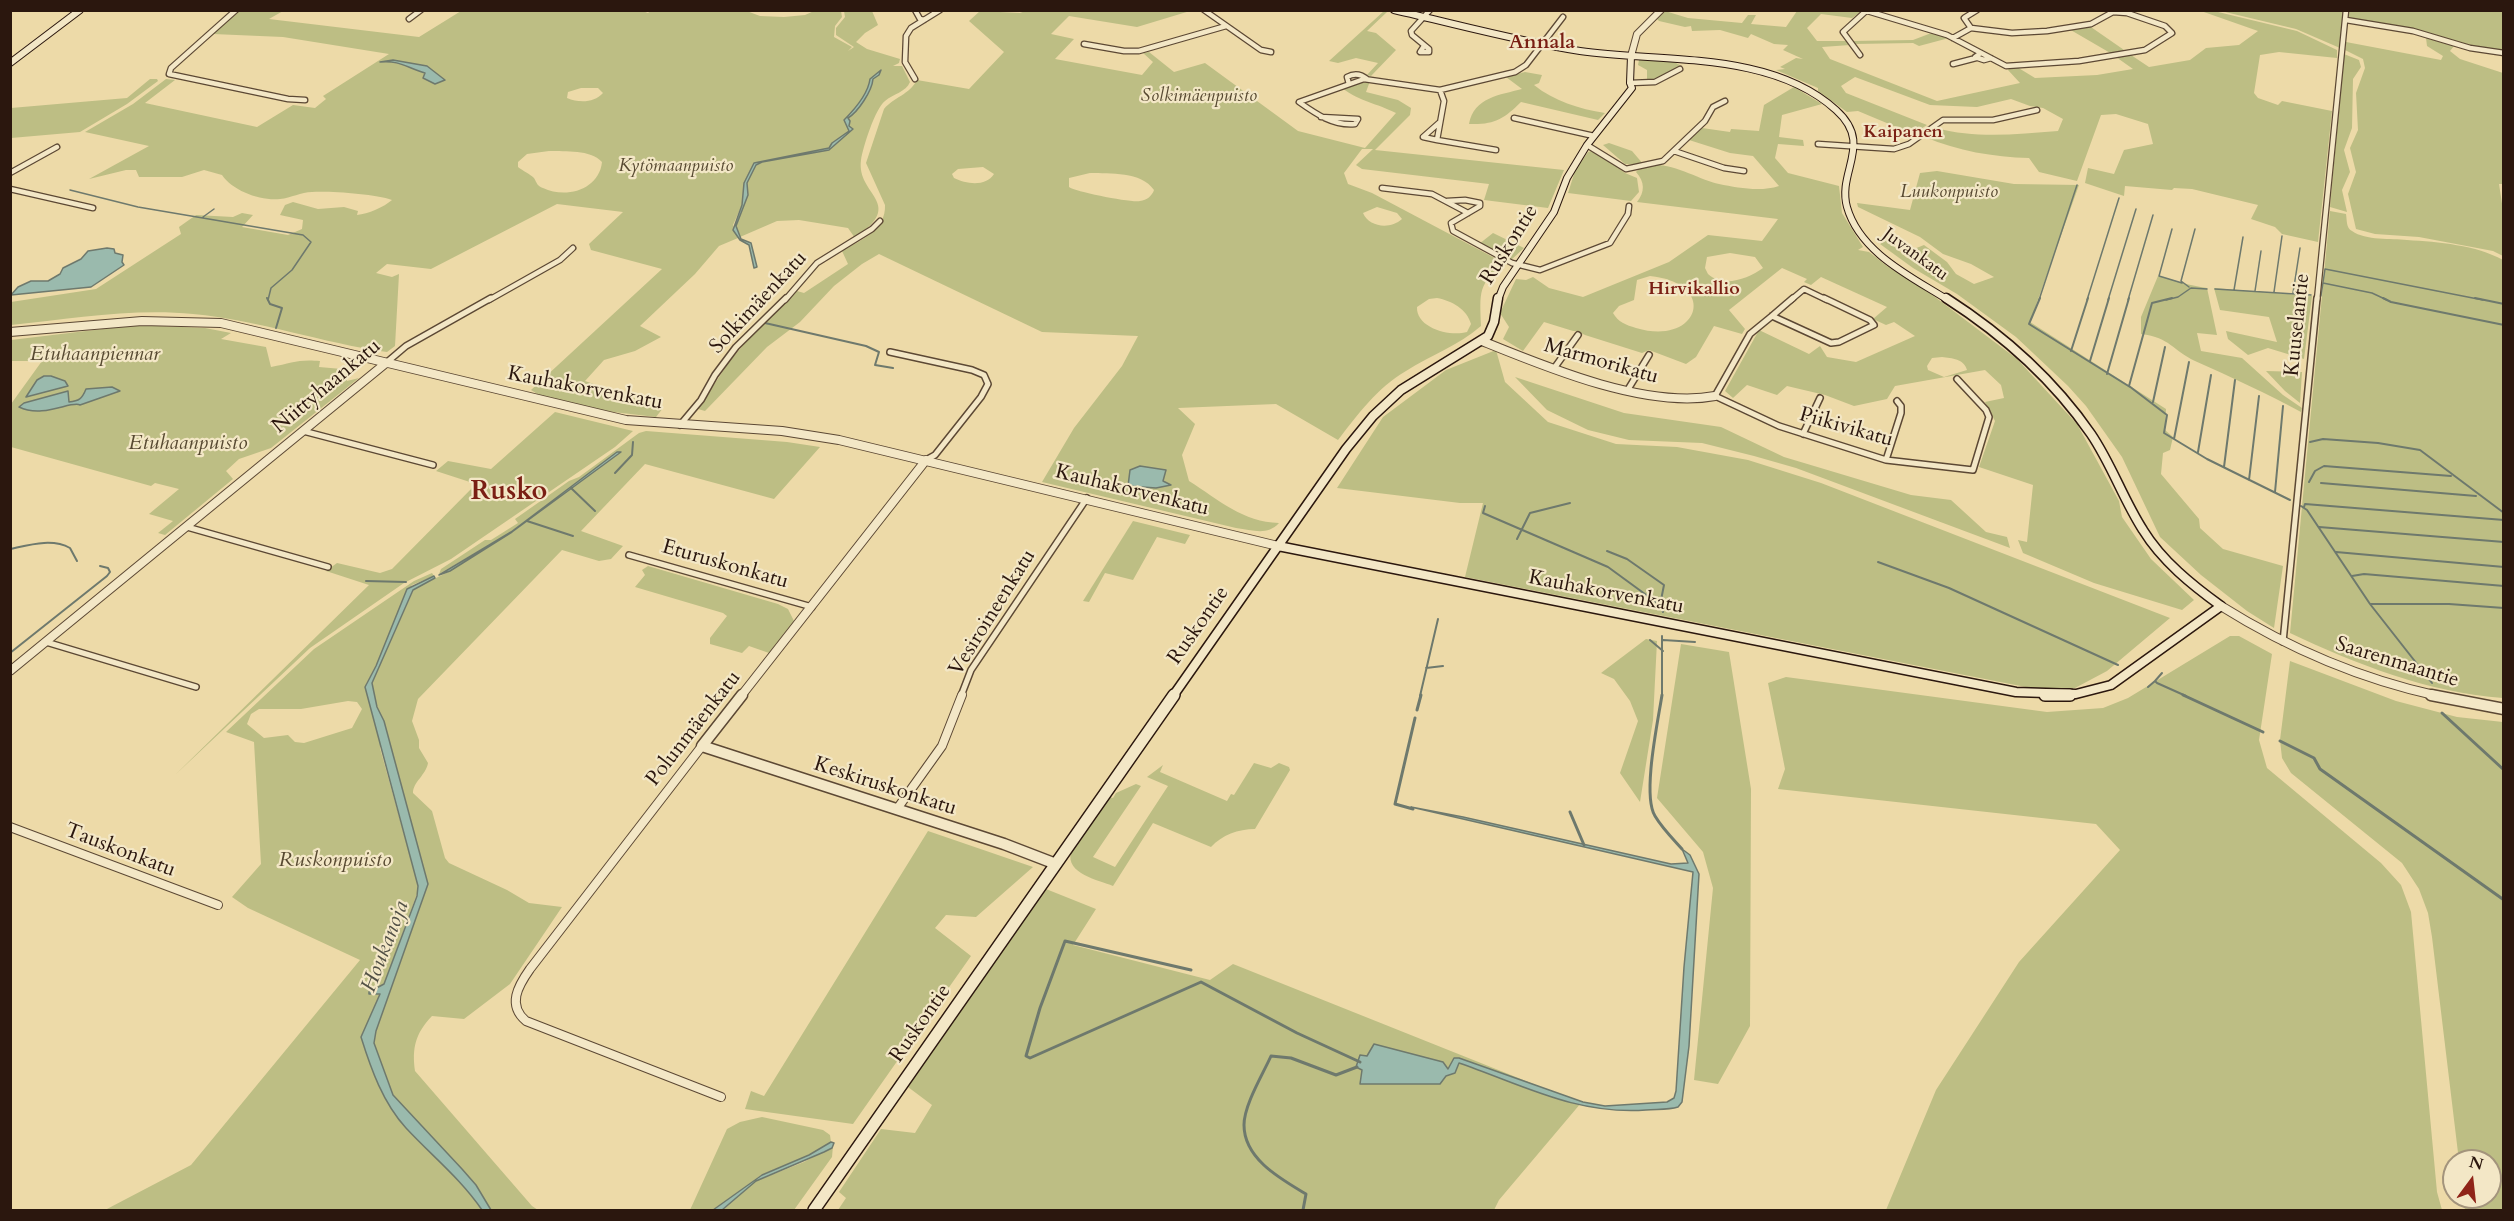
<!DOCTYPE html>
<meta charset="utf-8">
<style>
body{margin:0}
#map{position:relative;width:2514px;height:1221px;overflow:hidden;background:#eddaa8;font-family:Cardo,serif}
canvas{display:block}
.frame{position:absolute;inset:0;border:12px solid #2b170e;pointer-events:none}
.north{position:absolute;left:2442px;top:1149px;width:60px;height:60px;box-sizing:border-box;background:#f3e7c6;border:2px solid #a3947c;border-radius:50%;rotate:15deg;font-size:16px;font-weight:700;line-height:24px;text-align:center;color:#2b170e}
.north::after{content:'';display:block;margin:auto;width:21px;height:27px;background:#8f2418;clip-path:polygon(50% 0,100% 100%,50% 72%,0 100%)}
</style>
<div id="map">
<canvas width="2514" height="1221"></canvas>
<div class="frame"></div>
<div class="north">N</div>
</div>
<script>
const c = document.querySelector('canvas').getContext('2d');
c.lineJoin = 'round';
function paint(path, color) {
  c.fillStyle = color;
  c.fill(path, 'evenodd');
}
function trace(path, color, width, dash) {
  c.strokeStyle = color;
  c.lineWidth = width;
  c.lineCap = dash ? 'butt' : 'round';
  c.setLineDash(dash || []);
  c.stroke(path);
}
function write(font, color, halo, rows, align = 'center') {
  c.font = font + ' Cardo,serif';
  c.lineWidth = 4.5;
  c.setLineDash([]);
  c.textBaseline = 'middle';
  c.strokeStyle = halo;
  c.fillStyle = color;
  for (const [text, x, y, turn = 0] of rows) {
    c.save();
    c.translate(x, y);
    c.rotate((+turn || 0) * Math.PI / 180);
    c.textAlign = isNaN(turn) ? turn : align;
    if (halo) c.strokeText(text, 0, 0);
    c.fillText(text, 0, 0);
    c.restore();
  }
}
paint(new Path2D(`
 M640 10 648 13 651 10H744L760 16 784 17 805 15 814 11H841L842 17 835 26 834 37 852 47 848 51 854 47 836 35V28L845 17 844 11H872L878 25 865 33 856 42 867 49 900 59 899 63 893 66H902L910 82C906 92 893 94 885 101 875 109 863 147 861 160 856 196 907 202 855 238L848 228 799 220 777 221 740 237 736 226 748 195 747 183 756 164 763 161 754 163 744 183 742 205 733 225 738 238 719 246 695 274 640 326 661 337 635 351 604 360 585 381 663 408 656 417 605 411 539 395 531 390 662 269 591 250 589 244 623 212 557 204 431 269 387 264 376 273 392 277 399 274 395 346 387 352C322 343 259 320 193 314 133 308 71 319 11 325V302L96 289 181 234 179 227 196 215 233 217 242 213 253 215 242 227 288 235 302 229 303 220 280 215 285 205 293 202 318 209 344 207 358 211 357 215C368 214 384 207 392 200 375 194 331 191 312 192 301 192 291 198 280 199 260 201 233 191 222 175L204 170 182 177H139L136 170H126L89 179 149 146 85 132 133 104 166 79 175 80 145 103 257 127 293 105 315 108 326 99 323 96 389 54 283 37 213 34 239 11H283L269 19 419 37 461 11ZM581 88H598L603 93C594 103 579 103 567 98L568 92ZM549 151C566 152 590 149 602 162 599 190 566 199 543 188 537 186 537 183 534 178 530 174 523 171 518 167V162L527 154Z
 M1028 10 1190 11 1137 27 1069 16 1051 34 1074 39 1055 59 1142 75 1153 62 1143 53 1149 52 1174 72 1205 63 1298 131 1365 148 1396 113C1376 103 1361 102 1342 88L1370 81 1366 92 1398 100 1411 108 1410 115 1375 150 1564 170 1548 208 1484 200 1489 184 1362 169 1356 165 1373 149H1362L1344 173 1348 184 1372 193 1506 264C1477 283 1480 293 1481 326 1458 346 1431 355 1406 371 1377 388 1358 414 1338 440L1276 404 1178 408 1195 424 1182 455 1189 481C1219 500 1243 522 1279 523 1267 536 1253 530 1236 528L1042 482 1074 428 1122 366 1138 336 1042 332 879 254 862 264 834 286 800 322 767 347 705 411 698 409 729 362 761 324 797 291 804 293 848 264 842 251C861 240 886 230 885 205L866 163 884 109C894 97 909 95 917 80L969 89 1004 52 969 21 980 11 1020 13ZM983 167 994 174C986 187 966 184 954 178L952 174 958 169ZM1090 173C1110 174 1141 171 1154 190 1152 196 1147 200 1140 201 1132 203 1076 192 1069 187V178ZM1377 207 1397 213 1402 219C1390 230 1369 227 1363 213ZM1437 298C1452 301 1467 309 1471 324L1467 332C1450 337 1416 328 1417 307L1429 299Z
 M1384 11 1387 12 1367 31 1376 33 1396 50 1371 76 1367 75 1378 63 1356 58 1338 63 1329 61Z
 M1665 11 1688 18 1742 23 1748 15H1756L1751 24 1786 27 1797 11H1862L1852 18 1821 14 1807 28 1817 41H1847L1850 45 1822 47 1830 59 1937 101 2020 83 2008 70 2010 67H2017L2035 78 2097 75 2133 69 2116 57 2131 55 2149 67 2190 60 2206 48 2239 45 2258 31 2201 11H2214L2297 31 2337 50V58L2279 52 2260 55 2254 93 2258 98 2278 105 2282 101 2332 111 2318 242 2282 234 2275 227 2251 219 2258 205 2192 189 2174 188 2172 190 2125 186 2124 196 2085 183 2088 168 2114 174 2124 150 2153 144 2148 124 2116 114 2101 115 2077 181 2039 172 2029 158C1993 157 1958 151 1925 137L1936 128C1977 139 2017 134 2058 131L2063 119 2043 108 2030 106 2011 99 1977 107 1930 105 1855 77 1841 86 1846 93 1927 125 1913 134 1858 111 1847 112 1818 91V88L1776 70 1785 69 1780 67 1796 58 1803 59 1783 50 1788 45 1774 44 1751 34 1748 38 1720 30 1692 31 1691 26 1685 27 1659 21 1657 19Z
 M2221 11H2344L2340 48 2296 29Z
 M2348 11H2503V53L2469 47 2415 31 2347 19Z
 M2088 25 2127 52 2112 54 2069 29Z
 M1934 32 1949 38 1919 46 1913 43 1854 44 1852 41 1913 40Z
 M2426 38 2454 46 2450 51 2460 59 2503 73V184H2499L2503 210V256L2493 251 2419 237 2375 234 2356 229 2348 194 2356 172 2350 148 2358 130 2356 93 2365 68 2363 59 2345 50 2346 42 2441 60 2443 56 2427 46Z
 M2344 54 2359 60 2361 67 2353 79 2352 128 2344 150 2350 172 2342 190 2347 212 2330 207Z
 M1639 60 1674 62 1680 65 1672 74 1647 81V70L1638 65Z
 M1525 72 1542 75 1539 83 1534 85C1554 101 1579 109 1605 113L1598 120 1521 102C1504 119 1494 125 1469 124 1474 97 1500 95 1522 89L1506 77Z
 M150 79H157L158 81 127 104 80 132 11 138V108L127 98Z
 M1794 87 1822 104 1782 115 1779 137 1803 140 1804 146 1778 144 1775 158 1788 173 1839 186 1842 213 1863 247 1858 250 1869 252 1887 266 1931 294 2017 359 2077 424 2119 501 2122 517 2151 559 2194 600 2182 610 2094 583 2023 553 2018 540 2027 542 2033 485 1979 467 1995 421 1985 402 2004 398 2001 385 1985 370 1895 386 1887 399 1854 406 1825 395 1787 386 1777 395 1747 385 1733 398 1725 391 1759 330 1809 354 1820 346 1827 357 1856 362 1915 336 1894 322 1886 325 1873 319 1887 307 1821 277 1811 285 1804 282 1807 279 1782 268 1729 310 1745 329 1742 334 1714 326 1696 357 1686 364 1649 350 1642 353 1585 335 1577 331H1573L1544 322 1523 351 1503 339 1509 327 1500 313 1516 279 1526 280 1533 277 1549 288 1583 297 1669 262 1708 235 1762 241 1778 219 1637 202C1645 192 1645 182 1636 172 1656 152 1697 180 1719 184 1738 188 1761 192 1779 186L1753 156 1730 153 1689 140 1702 128 1730 132 1731 129 1759 131 1764 105ZM1730 253 1755 257 1763 268C1748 279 1723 288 1708 274L1705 268 1707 257ZM1650 276C1720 283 1699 347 1636 328 1626 325 1618 322 1613 313L1619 306 1634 300 1637 280ZM1942 357C1952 358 1964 359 1967 370L1944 377 1928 370 1927 366 1932 358Z
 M1609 143 1632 151 1644 165 1625 164 1603 145Z
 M1595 150 1625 173 1637 178 1639 192 1631 201 1568 193 1575 171 1588 152Z
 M1937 171 2014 184 2079 185 2030 322 2166 409 2165 430 2173 437 2170 450 2163 453 2161 474 2199 519 2200 528 2223 549 2283 566 2274 628 2247 611 2201 575 2160 537 2122 457 2086 406 2068 386 2016 337 1957 294 1913 268 1880 244 1887 240 1907 258 1918 254 1914 249 1924 245 1947 262 1956 274 1974 284 1994 277 1971 264 1943 254 1920 237 1858 207 1857 203 1910 210 1920 173Z
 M2330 211 2346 214C2347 220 2346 228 2352 231 2366 241 2391 238 2407 240 2439 242 2476 245 2503 260V698C2430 693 2355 664 2290 633Z
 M1493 233 1524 248 1511 260 1479 244Z
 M2158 276C2175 280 2190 286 2207 288L2217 335 2197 333 2201 351 2242 358 2283 395 2302 408 2301 412C2266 393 2231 377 2195 361 2172 350 2171 338 2141 334V317Z
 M2214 288 2312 296 2304 359 2268 348 2248 355 2228 339 2226 331 2277 342 2269 317 2220 310Z
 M136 325 205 328 231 333 221 339 266 347 271 367C292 363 298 359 320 361L319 367 342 369V374L347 375V381L359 378 271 448 239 459 226 471 233 479 165 535 158 533 173 521 149 514 179 489 155 483 151 486 11 447V404L42 361H11V340Z
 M1496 350 1505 382 1548 422 1616 444 1677 447 1748 460 1821 483 2170 618 2107 671 2075 688 2036 689 1465 577 1483 503H1460L1337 488 1383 417 1446 370Z
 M2266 371 2302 372 2300 403 2285 391Z
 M1515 377 1624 413 1721 427 1784 457 1911 495 1951 500 1986 532 2007 537 2010 548 1796 468 1754 456 1702 443 1629 440 1588 430 1547 410Z
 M555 412 633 431 615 447 451 559 404 583 310 648 175 775 369 585 326 571 337 563 380 573 392 569 476 484 436 471 448 461 491 469Z
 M646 431 787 442 820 447 774 499 645 464 581 531 623 546 611 559 599 561 562 550 418 699 412 721 419 740V748L428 763C426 775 413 782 413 793L432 811 445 858 449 863 507 890 529 903 562 907 510 984 464 1019 432 1016C415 1034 412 1048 415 1071L532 1206 538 1210H491L476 1185 462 1169 393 1095 374 1043 376 1031 428 884 384 721 377 707 372 683 414 589 450 571 512 532 620 453 617 452 511 532 439 574 441 569 485 540H491L518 523 515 519 569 481 579 477 639 433Z
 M1133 521 1190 535 1185 544 1157 537 1133 580 1105 573 1089 602 1083 601Z
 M648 566 778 604 788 609 794 621 769 653 749 646 742 653 710 644V638L727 616 723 613 635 587 645 575 642 570Z
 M432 573 434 576 412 585 405 595 376 666 366 684 381 741 380 748 418 885V891L384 984 370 991 369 994H380L361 1037C372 1069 383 1102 406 1128 432 1156 461 1179 482 1210H105L191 1165 360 960 248 908 232 897 261 864 254 742 226 732 314 649 414 581ZM348 701 357 702 362 709 352 728 304 743 295 742 288 735 264 738 247 724 251 714 259 709H301Z
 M2230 636H2239L2272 654 2259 740 2267 768 2381 863 2401 885 2411 912 2437 1192 2442 1210H1886L1936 1090 2019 962 2120 850 2096 824 1778 789 1785 769 1768 683 1786 677 2047 712 2103 708 2128 698Z
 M1646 639 1657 641 1653 720 1640 802 1620 773 1638 721 1630 701 1614 679 1601 673Z
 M1681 644 1729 652 1751 789 1750 1026 1718 1084 1694 1080 1713 888 1703 852 1657 798Z
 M2290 661 2396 701 2457 717 2503 722V1210H2465L2463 1197H2490V1161H2459L2432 937 2428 913 2419 889 2402 863 2291 773 2282 758 2280 740Z
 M1254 763 1271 768 1279 763 1289 767 1290 770 1255 829C1238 829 1222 835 1211 847L1153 823 1113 886C1099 880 1065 874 1071 852L1109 797 1113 798 1116 793 1136 784 1141 786 1093 857 1115 867 1168 786 1147 777 1163 765 1160 772 1227 801 1231 794 1234 795Z
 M928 831 1033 867 976 917 946 915 935 928 971 956 853 1124 745 1109 751 1091 764 1096Z
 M1046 889 1096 909 1073 945 1210 980 1233 964 1581 1103 1499 1200 1494 1210H838L846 1198 839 1192 881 1129 915 1133 932 1105 908 1087Z
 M762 1117 823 1130 830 1135 831 1142 809 1155 761 1175 713 1210H690L727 1129 740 1122Z
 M833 1146 832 1157 794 1210H722L756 1181 804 1162Z`), '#bdbe84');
const water = new Path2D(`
 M393 60 427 66 445 80 435 84 423 78 425 73C407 68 400 60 380 62Z
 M881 70 879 75 873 79C872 91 858 112 848 118L850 121 849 126 853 129 829 150 762 162 756 165 747 183 748 195 736 226 741 239 751 243 757 267 754 268 749 245 740 240 733 230 742 205 744 183 754 163 829 148 832 143 849 131 844 120C854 110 868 95 870 79Z
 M107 248 114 249 115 253 123 255 122 262 124 265 91 287 11 295 18 287 31 281H48L60 274 63 268 81 259 88 251Z
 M44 376H51L65 381 68 386 26 397 37 380Z
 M112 387 120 391 80 405C72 400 43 419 19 407L24 403 68 391 69 402C79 401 82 399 86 389Z
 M617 452H621L512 532 450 571 439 575 511 532Z
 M1140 466 1166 470 1163 481 1171 485 1156 488 1128 486 1130 470Z
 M434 576 435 578 413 590 372 683 377 707 384 721 428 884 376 1031 374 1043 393 1095 462 1169 476 1185 491 1210H482C461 1179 432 1156 406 1128 383 1103 371 1069 361 1037L380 994H369V992L384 984 417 896 418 886 365 687 376 666 407 589Z
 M1411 807 1463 817 1671 864 1688 863 1682 849 1690 855 1699 874 1689 1046 1682 1102 1678 1107C1668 1110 1657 1109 1646 1110 1576 1115 1523 1085 1459 1063L1455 1073 1446 1076 1440 1084H1360L1362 1070 1356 1067 1360 1055 1367 1056 1374 1044 1443 1062 1448 1069 1454 1058H1459L1583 1102 1605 1106 1667 1102 1674 1098 1676 1091 1684 967 1693 872Z
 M831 1142 834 1143 832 1148 824 1152 756 1181 722 1210H713L762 1175 809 1155Z`);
paint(water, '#9abaad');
trace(water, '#6e796d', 1.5);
trace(new Path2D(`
 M70 190 138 207 303 235 311 242 292 270 271 288 268 300
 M203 217 214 209
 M2172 229 2159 276 2182 283
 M2323 283 2372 293 2387 300
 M2189 287 2181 281 2195 229
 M2215 289 2311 295
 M2234 290 2243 237
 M2255 291 2261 251
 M2274 292 2282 236
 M2293 293 2300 248
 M2321 296 2325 269 2483 300
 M2039 300 2077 185
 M2087 300 2119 198
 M2108 300 2136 209
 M2128 300 2153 215
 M2166 300 2178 297 2191 288 2207 289`), '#6e796d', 1.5);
trace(new Path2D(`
 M267 298 270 304 282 308 276 328
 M2040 298 2029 324 2130 387
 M2172 298 2152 303 2129 386 2167 415 2164 433 2207 459 2290 500
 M2383 298 2391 302 2504 325
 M2475 298 2504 304
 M765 323 866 346 879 352 875 365 893 368
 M2071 351 2088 298
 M2090 361 2109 298
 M2107 374 2129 298
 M2153 402 2165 347
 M2174 439 2189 362
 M2310 442 2323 439 2378 443 2420 450 2504 513
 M2198 452 2211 375
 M2224 467 2235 380
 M615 473 632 455 633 442
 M2249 480 2259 396
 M2309 482 2315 471 2324 466 2451 476
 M2321 483 2476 496
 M571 488 595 511
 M2275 492 2283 406
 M1485 506 1483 513 1608 567 1660 605
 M2301 506 2307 510 2370 604 2432 683
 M2304 507 2305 504 2504 520
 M527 521 573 536
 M2319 527 2504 542
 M1517 539 1530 513 1570 503
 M10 549C29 545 52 538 70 548L77 561
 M1607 551 1627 559 1664 585 1660 605 1663 612
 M2336 552 2504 567
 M1878 562 1949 588 2118 665
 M2352 576 2364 574 2504 586
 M366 581 406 582
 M2370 604H2449L2504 608
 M1650 640 1663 651
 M1663 640 1695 642
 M10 653 107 576 110 572 108 568 100 566
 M1426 668 1443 666
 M2162 673 2155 681 2157 683 2186 696
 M2148 687 2155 681
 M1420 696 1438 619
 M1662 696V636`), '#6e796d', 2);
trace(new Path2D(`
 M1662 695C1658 721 1642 795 1655 816 1662 828 1673 839 1682 849
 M2183 695 2263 732
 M1417 710 1421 695
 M2442 713 2504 770
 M2280 741 2314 758 2320 769 2504 900
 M1413 809 1395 804 1415 718
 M1570 812 1584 845
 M1191 970 1065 941 1040 1008 1026 1056 1030 1058 1201 982 1297 1033 1360 1062
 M1303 1210 1306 1194C1281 1179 1244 1159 1244 1125 1244 1105 1263 1074 1271 1056L1291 1058 1336 1075 1357 1067`), '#6e796d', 3);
const minorFar2 = new Path2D(`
 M236 10 171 68 169 74 288 99 305 100
 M915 10 920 19 924 20
 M1204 10 1261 50 1271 52
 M1864 10 1947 35 2006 66 2079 61 2145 50 2172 33 2165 26 2127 13 2113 12 2091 24 2047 31 2012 33 1971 28 1953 38
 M409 19 421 10
 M2346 20 2413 31 2470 48 2504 53
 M1971 28 1964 18 1977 10
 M1084 44 1124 51H1139L1226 26
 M1424 46 1420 52H1429V49L1412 35 1411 31 1430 10
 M1981 53 1975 57 1984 60 1991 58
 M1860 55 1843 32 1866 11
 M1953 64 1976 58
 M915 79 905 62 906 36 911 28 940 10
 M1630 83 1655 82 1680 69
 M1349 84 1347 77C1354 73 1361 74 1367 79
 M1440 90 1444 101 1437 140 1496 150
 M1321 117 1358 119 1355 124C1333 126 1316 114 1299 102L1364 79 1440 90 1515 72 1526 65 1563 17
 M1514 118 1594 136
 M1437 140 1423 137 1440 122
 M1818 144 1894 149 1909 144 1943 120H1993L2037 110
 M1587 145 1626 169 1663 161 1705 121 1713 107 1725 101
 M1674 151 1724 168 1744 171
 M10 173 57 147
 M1382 188 1432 194 1468 213
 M10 189 93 208
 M1447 201 1465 200 1480 203V206L1451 223 1453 231 1512 263 1540 270 1610 243 1628 214 1629 206
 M489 300 560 260 573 248
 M785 300 817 263 872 229 880 221
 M1791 300 1804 289 1827 300
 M2317 300 2346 10`);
const minorFar1 = new Path2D(`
 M1772 316 1831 343 1839 342 1874 325 1870 320 1824 298
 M1772 316 1750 334 1715 396 1779 426 1886 460 1973 470 1989 417 1986 410 1957 379
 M1772 316 1793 298
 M890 352 972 370 984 375 988 384 981 397 935 455 926 460
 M386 363 406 346 491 298
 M1555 367 1578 335
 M1627 391 1649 355
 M680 425 701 400 715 375 736 347 786 298
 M303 431 433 465
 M1803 434 1820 398
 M1886 460 1901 413V406L1897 401
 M187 527 328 567
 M629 555 812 607
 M46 642 196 687
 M2283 642 2317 298
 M961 696 971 670 1087 498`);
const minor = new Path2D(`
 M702 746 530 969C518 986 507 1005 526 1021L721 1097
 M897 809 942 746 962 695
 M10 827 218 905`);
const tertiaryFar2 = new Path2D(`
 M1631 56 1637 34 1661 10`);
const tertiaryFar1 = new Path2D(`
 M10 332 142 321 221 323 626 420 782 431 839 440 1278 546
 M1482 341C1546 367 1646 409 1715 396
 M2221 606C2288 648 2360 679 2438 696
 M10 671 386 363
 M741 696 926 460`);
const tertiary = new Path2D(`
 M742 695 702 746 1004 844 1056 864
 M2431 695 2504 709`);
const secondaryFar2 = new Path2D(`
 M1394 10C1456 24 1517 41 1580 51 1661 63 1770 50 1836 110 1874 144 1837 171 1847 207 1860 253 1912 277 1948 300
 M10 63 80 10
 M1498 300 1503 287 1554 212 1567 178 1587 145 1632 88 1630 83 1631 56`);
const secondaryFar1 = new Path2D(`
 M1278 546 2016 692 2076 694 2111 685 2221 606C2192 585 2162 561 2143 530 2123 499 2112 465 2091 434 2053 379 2002 334 1946 298
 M1173 696 1346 449 1373 416 1401 390 1488 336 1494 322 1498 298`);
const secondary = new Path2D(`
 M2045 695H2070
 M814 1210 1174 695`);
trace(minorFar2, '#5c4834', 7);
trace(minorFar1, '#5c4834', 8);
trace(minor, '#5c4834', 10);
trace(tertiaryFar2, '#5c4834', 8);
trace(tertiaryFar1, '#5c4834', 10);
trace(tertiary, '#5c4834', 13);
trace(secondaryFar2, '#2b170e', 8);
trace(secondaryFar1, '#2b170e', 11);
trace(secondary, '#2b170e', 14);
trace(minorFar2, '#f3e7c6', 4.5);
trace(minorFar1, '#f3e7c6', 5);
trace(minor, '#f3e7c6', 8);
trace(tertiaryFar2, '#f3e7c6', 6);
trace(tertiaryFar1, '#f3e7c6', 8);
trace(tertiary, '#f3e7c6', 10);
trace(secondaryFar2, '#f3e7c6', 6);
trace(secondaryFar1, '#f3e7c6', 8);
trace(secondary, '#f3e7c6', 11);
write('italic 18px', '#574931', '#f3e7c6', [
 ["Solkimäenpuisto",1199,97],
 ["Kytömaanpuisto",676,167],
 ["Luukonpuisto",1949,193]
]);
write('bold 18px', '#7a1f14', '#f3e7c6', [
 ["Kaipanen",1903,133],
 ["Hirvikallio",1694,290]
]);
write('18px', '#2b170e', '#f3e7c6', [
 ["Juvankatu",1915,255,36]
]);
write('bold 20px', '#7a1f14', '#f3e7c6', [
 ["Annala",1542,43]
]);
write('21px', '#2b170e', '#f3e7c6', [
 ["Ruskontie",1510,245,-58],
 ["Solkimäenkatu",759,303,-47],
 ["Kuuselantie",2298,325,-84],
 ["Marmorikatu",1601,362,16],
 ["Niittyhaankatu",327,387,-40],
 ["Kauhakorvenkatu",585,389,11],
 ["Piikivikatu",1846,428,16],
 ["Kauhakorvenkatu",1132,491,14],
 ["Eturuskonkatu",725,565,16],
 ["Kauhakorvenkatu",1606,593,11],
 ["Vesiroineenkatu",993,613,-58],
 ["Ruskontie",1199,626,-55],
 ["Saarenmaantie",2397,663,17],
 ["Polunmäenkatu",694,729,-52],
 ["Keskiruskonkatu",885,787,18],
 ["Tauskonkatu",120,851,21],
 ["Ruskontie",921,1024,-55]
]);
write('italic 21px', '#574931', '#f3e7c6', [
 ["Etuhaanpiennar",95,355],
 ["Etuhaanpuisto",188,444],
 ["Ruskonpuisto",335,861]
]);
write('italic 22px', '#525046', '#f3e7c6', [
 ["Houkanoja",386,947,-69]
]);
write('bold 27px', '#7a1f14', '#f3e7c6', [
 ["Rusko",509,493]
]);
</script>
